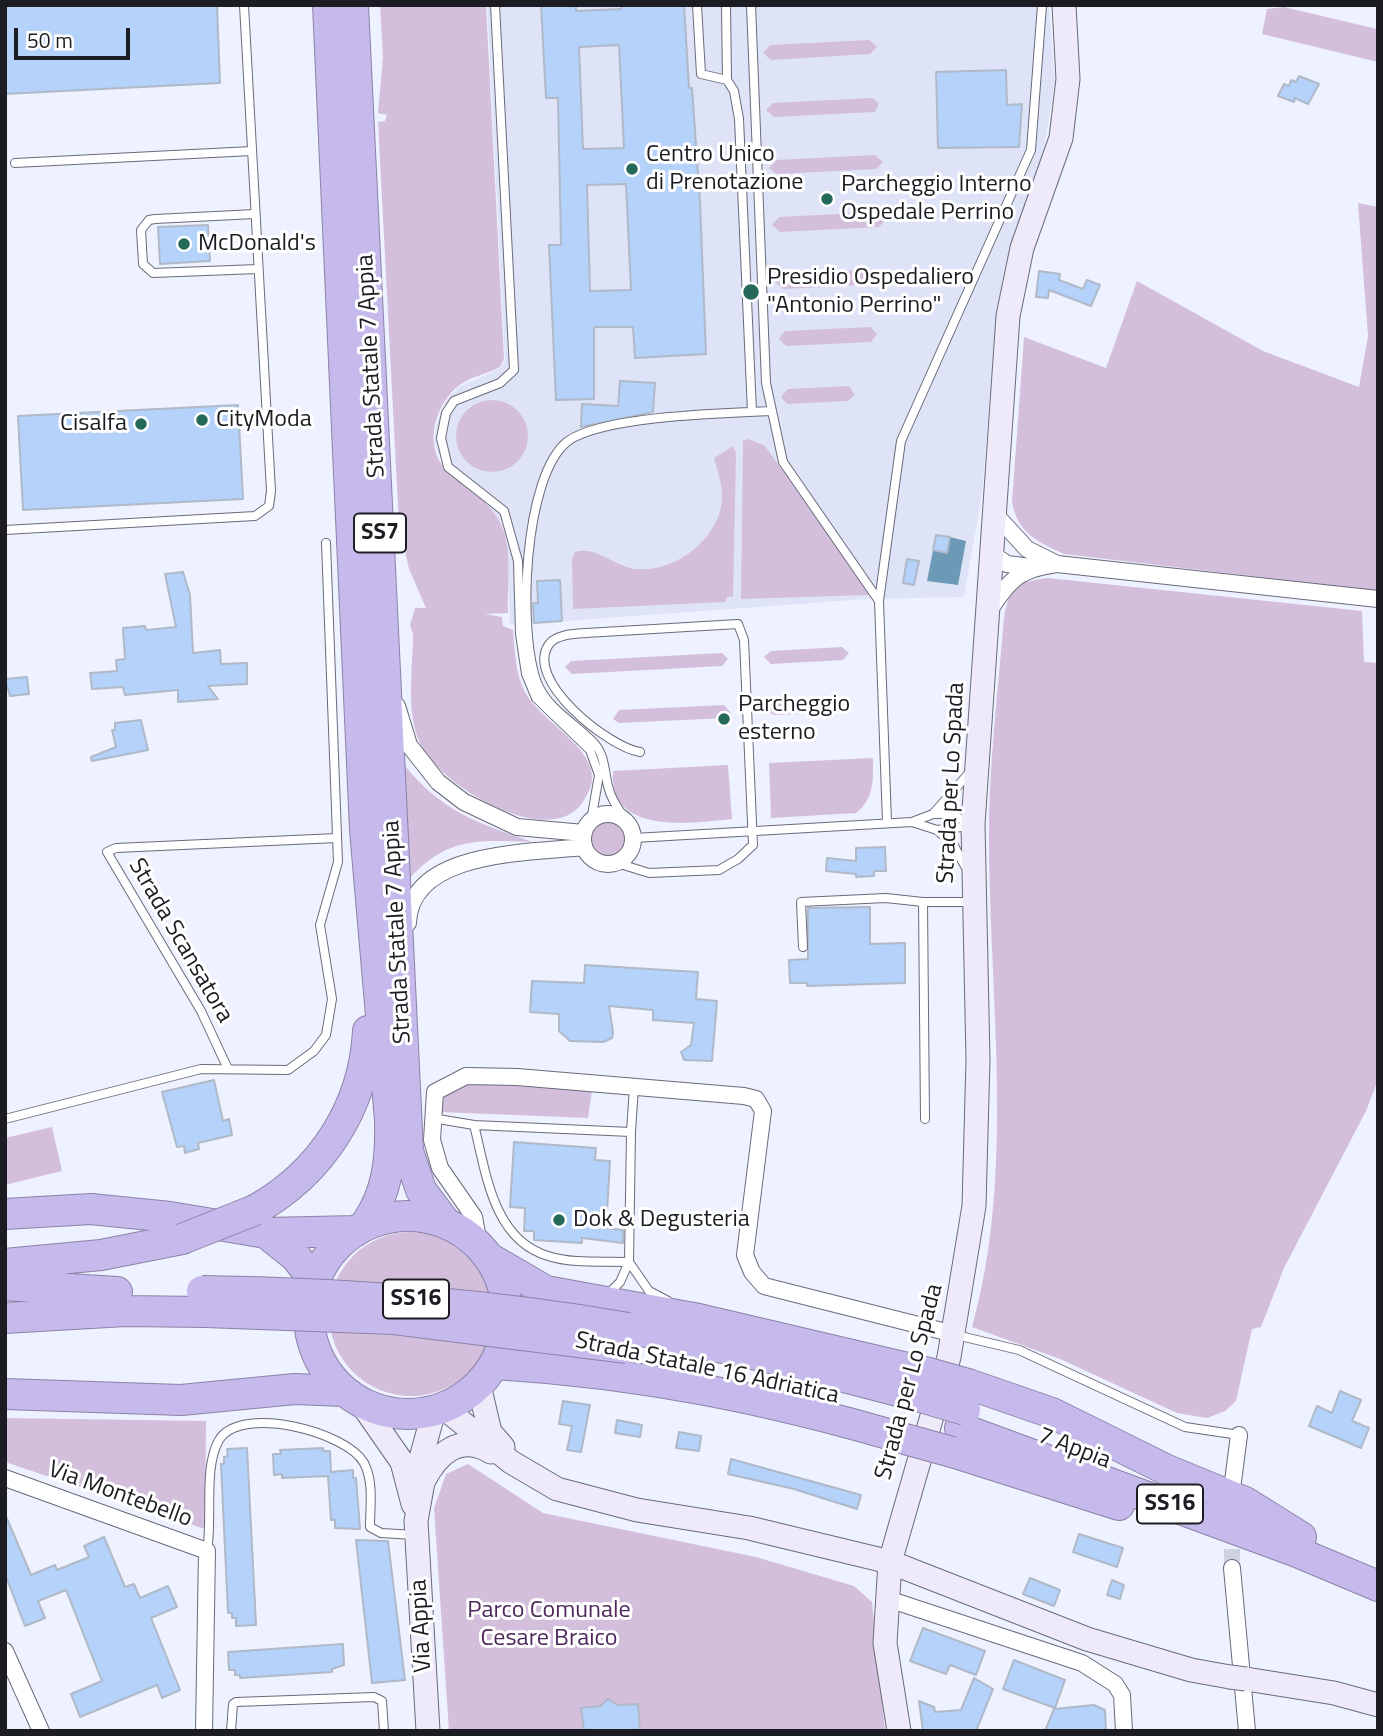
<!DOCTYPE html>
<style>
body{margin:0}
#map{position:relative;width:1383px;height:1736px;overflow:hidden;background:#eef1ff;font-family:"Titillium Web",sans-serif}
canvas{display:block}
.frame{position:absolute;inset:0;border:7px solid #1c1d23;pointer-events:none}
.scale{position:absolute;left:14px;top:28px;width:116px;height:32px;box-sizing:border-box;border:4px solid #1c1d23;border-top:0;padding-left:9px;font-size:21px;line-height:24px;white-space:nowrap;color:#1c1d23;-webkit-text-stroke:5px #fff;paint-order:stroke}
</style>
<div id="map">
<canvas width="1383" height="1736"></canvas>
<div class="frame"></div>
<div class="scale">50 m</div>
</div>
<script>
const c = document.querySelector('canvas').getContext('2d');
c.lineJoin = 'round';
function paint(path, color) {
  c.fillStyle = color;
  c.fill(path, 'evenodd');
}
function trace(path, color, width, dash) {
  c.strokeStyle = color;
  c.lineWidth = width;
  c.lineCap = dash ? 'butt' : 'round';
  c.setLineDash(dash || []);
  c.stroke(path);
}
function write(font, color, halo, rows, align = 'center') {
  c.font = font + ' "Titillium Web",sans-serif';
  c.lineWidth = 6;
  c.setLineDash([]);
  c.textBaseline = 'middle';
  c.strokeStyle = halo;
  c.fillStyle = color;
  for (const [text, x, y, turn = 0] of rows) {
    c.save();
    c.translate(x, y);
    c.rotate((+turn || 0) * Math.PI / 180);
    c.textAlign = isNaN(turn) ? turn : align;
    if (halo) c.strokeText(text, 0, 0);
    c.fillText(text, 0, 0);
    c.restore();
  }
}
paint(new Path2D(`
 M487 5H1049L1055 82 1038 181 1005 266 996 319 982 494 964 597 867 599 510 625 507 541 502 523 479 492 445 468 434 443 436 426 446 400 459 387 501 368 505 360Z`), '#dfe3f7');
paint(new Path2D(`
 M380 5H486L504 359 500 367C487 374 473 376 461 384 436 401 422 446 446 469 466 488 485 496 500 522 513 546 507 586 508 613L485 614 502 617 503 626 513 630C515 651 515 673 525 692 540 721 594 746 592 779 592 787 586 797 582 803 548 851 440 785 421 745 405 714 413 668 413 634L410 625 415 608H426L409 569 399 524 378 122 385 121 387 115 378 113 383 57Z
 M1284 7 1377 29 1378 62 1262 34 1267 9Z
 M869 40 877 47 870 54 771 60 763 53 770 45Z
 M872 98 879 103 875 112 774 117 766 110 773 103Z
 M875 155 883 162 876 169 777 174 769 168 776 160Z
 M1358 203 1378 207V591L1064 554C1036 541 1018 533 1012 502L1024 337 1106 368 1137 281 1263 351 1359 387 1368 336Z
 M878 212 886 219 879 227 780 232 772 225 779 217Z
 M881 269 889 276 882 284 783 289 775 282 782 274Z
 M870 327 877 334 871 342 786 346 779 339 785 331Z
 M849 386 855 395 848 401 787 404 781 397 788 389Z
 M456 436a36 36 0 1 1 72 0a36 36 0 1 1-72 0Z
 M748 439 765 446 867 589 868 595 741 599 743 441Z
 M733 446 736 453 733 597H727L725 602 573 609 572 559 575 552C596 545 615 567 636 569 674 573 718 540 722 501 723 485 718 473 714 458Z
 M1048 578 1362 611 1364 662 1378 663V1080L1366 1111 1284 1268 1261 1327 1252 1329 1236 1401 1225 1411 1207 1418 1177 1413 1060 1359 972 1327C1015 1176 990 1002 989 845 988 770 998 693 1004 617 1010 586 1017 582 1048 578Z
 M842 647 849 653 843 660 771 664 764 657 771 651Z
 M722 653 728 659 722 666 572 674 565 667 571 661Z
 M845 699 851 703 847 711 774 715 767 711 773 702Z
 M724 705 731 713 725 718 619 723 613 719 619 710Z
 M873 758C873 779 875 798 856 813L771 818 769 763Z
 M404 765C444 813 476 822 532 842 475 840 447 837 407 881Z
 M728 765 732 819C692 823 608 836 613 771Z
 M590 838a18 18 0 1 1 36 0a18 18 0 1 1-36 0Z
 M478 1083 592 1091 588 1118 439 1112 443 1094 453 1087Z
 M52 1127 62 1171 5 1185V1138Z
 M329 1314a82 82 0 1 1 164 0a82 82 0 1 1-164 0Z
 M5 1418 206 1421 205 1529 5 1462Z
 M468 1464 543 1513 756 1557 854 1586 872 1602 885 1731H449L434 1508 446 1474Z`), '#d3bfdc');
paint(new Path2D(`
 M950 537 966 541 958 585 927 581 933 550 947 553Z`), '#6c9ab6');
const building = new Path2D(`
 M5 5H217L220 83 5 94Z
 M541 5H576V11L621 9V5H684L689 88H692L700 202 706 354 635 358 633 327H594V399L556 400 549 245H561L558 98H546ZM619 45 624 148 583 149 579 47ZM626 184 631 290 590 291 587 185Z
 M1006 70 1007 105 1022 104 1019 147 938 148 936 72Z
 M1299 76 1319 84 1308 104 1295 98 1294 102 1278 96 1284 84 1289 86 1291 80 1296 82Z
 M208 225 210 261 160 264 158 227Z
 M1039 271 1060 274 1059 280 1083 289 1087 280 1100 285 1091 306 1049 290 1048 298 1036 297Z
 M620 381 655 383 653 412 581 427 582 404 618 406Z
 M238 405 243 499 23 510 18 416Z
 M936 535 950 537 947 553 933 550Z
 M907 559 919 561 914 585 903 583Z
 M183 572 190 595 193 653 220 650 221 664 247 663V684L208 686 218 699 178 702V690L125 695 123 687 92 689 90 673 117 671 116 660 125 659 123 628 145 626 146 630 176 627 165 574Z
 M560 580 562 621 534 623 533 603H538L537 581Z
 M27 677 29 694 10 696 5 679Z
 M141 720 148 750 92 761 91 757 116 747 112 730H115V723Z
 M885 847 886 871H874V876L856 877V874L826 871 827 858 856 861V848Z
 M870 907V944L905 943V983L807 986V983H790L789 960 808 959V908Z
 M585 965 698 972 696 999 717 1001 712 1061 684 1060 681 1052 691 1045 694 1023 653 1020V1010L609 1006 613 1032 612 1038 603 1042 570 1041 559 1031V1014L530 1012 532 981 584 983Z
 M214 1080 223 1121 229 1119 232 1135 198 1143 199 1149 185 1153 184 1146 177 1147 162 1092Z
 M514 1142 596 1148 595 1160 610 1161 606 1228 623 1230V1243L582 1238V1243L534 1240V1231H524L525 1208 510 1207Z
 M1340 1391 1361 1400 1352 1421 1369 1428 1361 1448 1309 1426 1317 1406 1332 1413Z
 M563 1401 590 1405 581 1452 567 1450 572 1426 559 1424Z
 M617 1420 642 1425 640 1437 615 1433Z
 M679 1432 701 1436 699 1451 676 1448Z
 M247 1448 256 1625 236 1626V1618H232V1613H228L221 1464H224V1457L228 1456 227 1449Z
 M323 1448V1451H330L331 1472 353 1470V1478H356L360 1529 335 1528V1520H331L328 1476 282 1478V1474L274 1475 273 1454H281L280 1450Z
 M731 1459 861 1495 857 1509 794 1489 728 1474Z
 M5 1514 31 1575 55 1565 57 1570 89 1557 84 1546 104 1537 125 1587 134 1584 140 1598 168 1586 177 1607 151 1618 180 1690 162 1698 157 1685 80 1717 71 1694 102 1681 66 1590 38 1601 45 1618 25 1626 5 1574Z
 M1079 1534 1123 1548 1117 1567 1073 1552Z
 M356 1540 388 1541 405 1680 372 1683Z
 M1030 1578 1060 1590 1054 1606 1023 1594Z
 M1112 1580 1124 1585 1120 1599 1107 1595Z
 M923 1628 985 1651 976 1675 950 1665 946 1674 910 1661Z
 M343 1644 344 1665 332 1669V1672L240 1678V1675H235V1670H229L228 1652Z
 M1014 1660 1065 1680 1055 1708 1003 1689Z
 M974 1678 993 1689 976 1731H923L919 1701 934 1707 935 1712 961 1710Z
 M608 1699 618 1705 638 1704 640 1731H584L581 1708 600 1706Z
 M1094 1705 1105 1710 1106 1731H1045L1054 1709Z`);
paint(building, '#b4d2fa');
trace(building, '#afb9c8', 2);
trace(new Path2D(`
 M1232 1525V1568`), '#ced1de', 16, [16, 8]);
const lane = new Path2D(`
 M495 5 514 370 500 383 454 401 446 413 441 438 448 467 504 511 518 561 520 634 526 674 536 698 590 750 599 775 591 821
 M697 5 701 74 727 80 734 91 739 119 752 412
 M726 5 727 80
 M751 5 766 383 783 462 879 601
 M15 163 252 151
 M255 214 155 219 149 220 141 230 143 264 153 273 258 269
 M5 530 255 516 269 506 271 491 244 5
 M933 814H950L970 823
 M887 822 879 601 901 441 1031 150 1042 5
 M912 822 937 830 970 826
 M628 823C620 811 611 800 608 786 604 770 605 754 593 742 574 722 550 711 538 685 517 635 523 475 568 441 603 416 725 413 771 411
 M937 830 953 844 965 866
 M634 838 912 822 933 814 970 772
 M617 863 649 873 719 870 738 859 753 845 744 640 738 624 586 633C575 634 558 634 550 643 521 679 610 748 640 752
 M803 947 801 902 886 898 923 902
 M228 1069 201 1011 107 852 116 848 337 838
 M432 1118 474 1125
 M5 1119 201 1069 288 1070 314 1051 326 1035 332 999 320 925 338 862 326 543
 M925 1119 923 902H973
 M629 1262C604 1261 572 1264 548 1256 493 1240 486 1172 474 1125L631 1132 634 1087
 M629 1262 649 1291 668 1301
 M608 1294 620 1282 629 1262 631 1132
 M956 1335 1019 1350 1185 1427 1239 1435
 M207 1551C213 1518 203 1468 219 1440 241 1404 347 1432 364 1463 374 1482 370 1506 370 1527L381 1533 415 1535
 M231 1731 233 1704 236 1702 374 1697 382 1701 384 1731`);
const street = new Path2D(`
 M995 514 1027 549 1055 563
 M992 554 1007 564 1031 567
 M989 611C1010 579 1019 569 1057 564L1378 599
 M397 706 409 745 438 782 464 802 517 827 584 833
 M583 839a25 25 0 1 1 50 0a25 25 0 1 1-50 0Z
 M408 923C410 850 531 853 584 847
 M479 1244 474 1217 440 1168 432 1140 435 1092 466 1076 517 1077 744 1096 756 1099 763 1111 745 1255 752 1272 764 1286 954 1334
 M5 1478 207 1551 204 1731
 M1232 1489 1239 1435
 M1232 1568 1247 1731
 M888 1599 1082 1663 1115 1684 1122 1695 1124 1731
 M5 1651 41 1731`);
const secondary = new Path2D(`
 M479 1385 490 1432 503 1447
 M361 1403 402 1462 413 1504
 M444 1408 511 1462 557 1489 637 1510 749 1528 890 1562 1087 1639 1191 1670 1230 1677
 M423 1482C437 1454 459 1433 491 1452
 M1246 1679 1334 1693 1378 1705
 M428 1731 416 1521 423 1482 421 1458 434 1411
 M899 1731 885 1643 890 1562 949 1357 974 1206 978 1060 973 824 1008 316 1022 248 1061 138 1068 79 1064 5`);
const highway = new Path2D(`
 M328 5 365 830 390 1120C391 1159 388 1193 365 1225
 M353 5 408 1151 421 1190 445 1222
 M255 1210C321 1173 364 1108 368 1031
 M5 1214 91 1209 170 1217 266 1233 356 1231
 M309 1315a99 99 0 1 1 198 0a99 99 0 1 1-198 0Z
 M266 1233 296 1257 315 1282
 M491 1259 546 1291 699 1319 925 1372
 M5 1264 101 1255 182 1239
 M5 1285 117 1292
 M5 1318 125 1311 205 1312
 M628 1328 771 1358 917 1396
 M495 1364C640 1373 767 1398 905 1439
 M971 1385 1052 1413 1167 1470 1245 1502 1301 1537
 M5 1394 181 1400 295 1389 343 1391
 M960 1428 1297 1552 1378 1586
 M952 1452 1119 1505`);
trace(lane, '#686b7a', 10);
trace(street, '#686b7a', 18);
trace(secondary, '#686b7a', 25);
trace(highway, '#8a83a6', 32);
trace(lane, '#fff', 8);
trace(street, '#fff', 16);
trace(secondary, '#eeeaf9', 23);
trace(highway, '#c6baec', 30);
const secondaryBridge = new Path2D(`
 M1230 1677 1246 1679`);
const highwayBridge = new Path2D(`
 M182 1239 255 1210
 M202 1291C346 1293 486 1303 628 1328
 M205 1312 394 1319 627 1348
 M925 1372 971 1385
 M917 1396 965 1410
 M905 1439 952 1452`);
trace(secondaryBridge, '#686b7a', 25, []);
trace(highwayBridge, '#8a83a6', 32, []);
trace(secondaryBridge, '#eeeaf9', 23);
trace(highwayBridge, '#c6baec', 30);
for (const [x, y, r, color] of [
 [632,169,7,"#25695a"],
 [827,199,7,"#25695a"],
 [184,244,7,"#25695a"],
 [751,292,9,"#25695a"],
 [202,420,7,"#25695a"],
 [141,424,7,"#25695a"],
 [724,719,7,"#25695a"],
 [559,1220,7,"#25695a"]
]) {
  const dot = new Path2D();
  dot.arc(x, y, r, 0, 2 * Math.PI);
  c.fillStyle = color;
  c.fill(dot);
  trace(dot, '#fff', 2.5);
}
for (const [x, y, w] of [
 [380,533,52],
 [416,1299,66],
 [1170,1504,66]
]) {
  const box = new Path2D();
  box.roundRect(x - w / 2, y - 19.5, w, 39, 5);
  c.fillStyle = '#fff';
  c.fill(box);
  trace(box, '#1c1d23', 2);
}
write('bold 23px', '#1c1d23', null, [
 ["SS7",380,533],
 ["SS16",416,1299],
 ["SS16",1170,1504]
]);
write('24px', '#1c1d23', '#fff', [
 ["Centro Unico",646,155],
 ["di Prenotazione",646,183],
 ["Parcheggio Interno",841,185],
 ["Ospedale Perrino",841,213],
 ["McDonald's",198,244],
 ["Presidio Ospedaliero",767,278],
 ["\"Antonio Perrino\"",767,306],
 ["CityModa",216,420],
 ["Cisalfa",127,424,"right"],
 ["Parcheggio",738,705],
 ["esterno",738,733],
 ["Dok & Degusteria",573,1220]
], 'left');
write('24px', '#1c1d23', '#fff', [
 ["Strada Statale 7 Appia",372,366,-93],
 ["Strada per Lo Spada",952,783,-87],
 ["Strada Statale 7 Appia",398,932,-93],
 ["Strada Scansatora",180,941,60],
 ["Strada Statale 16 Adriatica",707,1369,12],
 ["Strada per Lo Spada",910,1382,-75],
 ["7 Appia",1074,1449,21],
 ["Via Montebello",120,1495,20],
 ["Via Appia",422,1626,-93]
]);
write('24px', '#4e285c', '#fff', [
 ["Parco Comunale",549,1611],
 ["Cesare Braico",549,1639]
]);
</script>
